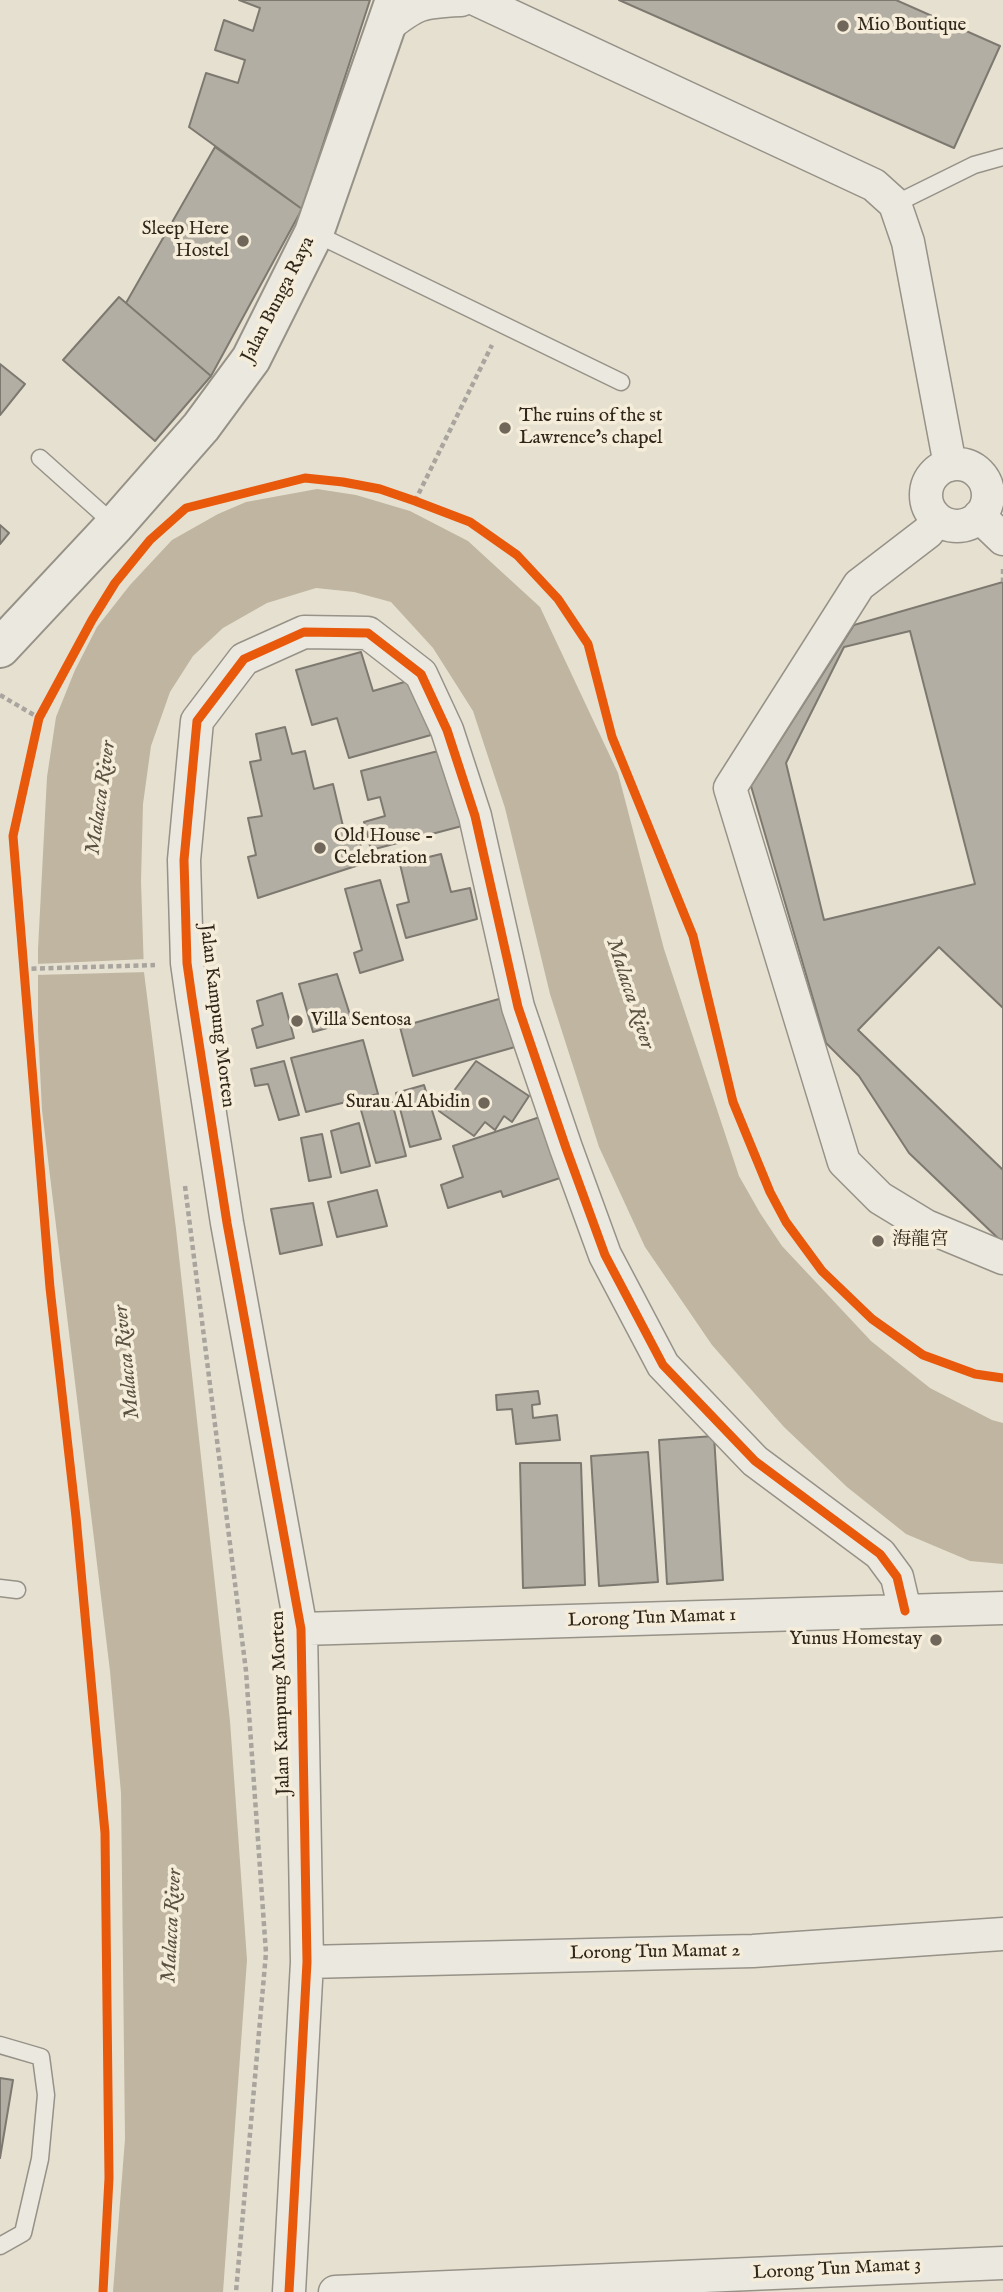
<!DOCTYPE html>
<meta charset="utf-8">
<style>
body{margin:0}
canvas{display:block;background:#e6e0d0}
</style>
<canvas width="1003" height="2292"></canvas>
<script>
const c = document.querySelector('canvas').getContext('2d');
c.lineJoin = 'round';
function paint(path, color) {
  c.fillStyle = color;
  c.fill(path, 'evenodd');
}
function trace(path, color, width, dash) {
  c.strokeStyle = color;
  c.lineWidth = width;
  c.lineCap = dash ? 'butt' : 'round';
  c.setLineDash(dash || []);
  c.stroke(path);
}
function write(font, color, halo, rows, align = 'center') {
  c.font = font + ' "IM FELL English","Noto Serif SC",serif';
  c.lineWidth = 7;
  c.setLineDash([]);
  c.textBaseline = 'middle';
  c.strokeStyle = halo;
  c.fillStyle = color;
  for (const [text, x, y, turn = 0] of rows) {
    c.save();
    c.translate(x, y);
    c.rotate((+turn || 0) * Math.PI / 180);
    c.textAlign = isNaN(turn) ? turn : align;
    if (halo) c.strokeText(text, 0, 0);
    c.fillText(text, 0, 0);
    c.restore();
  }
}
paint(new Path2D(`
 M317 489 356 495 410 511 468 541 540 607 618 773 664 949 739 1176 760 1213 782 1246 871 1341 930 1388 992 1420 1003 1423V1564L970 1561 906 1534 847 1487 784 1427 712 1345 645 1247 599 1147 550 994 505 808 473 711 433 648 391 602 354 592 316 588 267 603 223 628 193 656 170 692 151 746 143 804 141 881 144 972 176 1229 230 1721 247 1960 223 2292H113L125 2139 121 1793 110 1671 42 1110 38 1030V949L47 777 56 717 75 670 97 627 130 585 172 540 218 514 246 502Z`), '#c0b5a0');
paint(new Path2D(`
 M147 959 148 972 35 975V964Z`), '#e6e0d0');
const building = new Path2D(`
 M239 0H370L302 209 189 127 206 73 238 83 245 60 215 50 224 20 253 31 260 8Z
 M619 0H896L1000 46 954 148Z
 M215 147 302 209 211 376 126 303Z
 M119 297 211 376 155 441 63 360Z
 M0 364 25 384 0 415Z
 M0 525 9 533 0 544Z
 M1003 582V1243L909 1153 859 1076 826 1043 751 786 854 625Z
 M910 631 975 884 824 920 786 763 844 647Z
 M361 652 373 691 415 679 431 735 349 758 337 718 312 725 296 670Z
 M285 727 292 754 305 751 314 789 333 784 346 839 358 836 365 863 258 898 248 857 256 855 248 818 262 816 250 762 261 760 256 734Z
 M442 750 462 826 371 850 364 822 385 816 380 797 368 800 361 771Z
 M441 854 451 892 470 888 477 919 406 938 397 905 409 902 400 864Z
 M380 880 403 960 360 973 354 953 362 950 345 889Z
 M939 947 1003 1008V1170L858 1030Z
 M337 974 352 1021 313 1032 299 984Z
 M282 993 294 1038 257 1048 252 1029 263 1025 257 1001Z
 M506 997 522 1045 413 1076 400 1027Z
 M363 1040 378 1094 306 1112 291 1058Z
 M284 1061 299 1115 279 1120 268 1084 255 1086 251 1069Z
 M476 1061 529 1096 512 1122 504 1116 495 1130 485 1122 474 1136 439 1111Z
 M424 1085 441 1139 410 1147 396 1093Z
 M392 1102 406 1156 376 1163 361 1110Z
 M549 1114 569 1175 503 1197 501 1191 448 1208 441 1185 463 1177 453 1146Z
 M359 1123 370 1166 341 1173 331 1131Z
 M322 1134 331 1177 309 1181 301 1138Z
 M377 1190 387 1226 337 1237 328 1202Z
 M313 1203 322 1245 280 1254 271 1209Z
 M538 1391 540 1404 532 1405 533 1418 557 1415 560 1440 516 1444 512 1409 497 1410 496 1395Z
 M714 1436 723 1580 667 1584 659 1440Z
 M648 1452 658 1582 599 1586 591 1456Z
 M520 1463H581L585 1585 523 1588Z
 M0 2078 13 2080 0 2158Z`);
paint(building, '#b3aea3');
trace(building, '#7e7970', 2);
const service = new Path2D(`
 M895 204 974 165 1003 157
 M314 233 621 382
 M40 458 115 525
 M0 1588 17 1590
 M0 2045 41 2057 46 2095 40 2159 23 2233 0 2246`);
const minor = new Path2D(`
 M477 0 874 185 895 204 908 242 950 465
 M385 28C417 2 422 2 461 0
 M926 495a31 31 0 1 1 62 0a31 31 0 1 1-62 0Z
 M979 516 1003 539
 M937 519 928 532 859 585 730 788 844 1162 880 1198 926 1226 1003 1258
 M301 1629 1003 1608
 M307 1962 753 1951 1003 1934
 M289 2292 307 1962 301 1629 227 1223 192 998 187 963 184 860 197 721 244 659 304 632 368 633 421 674 447 730 475 816 518 1007 566 1148 605 1255 663 1365 755 1461 880 1554 897 1577 905 1611
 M335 2292 1003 2263`);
const tertiary = new Path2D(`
 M0 648 115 525 201 427 251 359 314 233 395 0`);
trace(service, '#979288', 19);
trace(minor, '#979288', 35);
trace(tertiary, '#979288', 42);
trace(new Path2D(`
 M415 501 492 345
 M171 521 186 508 305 478 343 482 380 489 470 522 517 555 558 599 588 644 612 737 693 936 733 1102 770 1192 786 1222 822 1271 872 1319 923 1355 975 1374 1003 1378
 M1003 569V582
 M0 695 39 718
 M23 969 155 965
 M185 1186 246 1671 266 1953 236 2292
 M103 2292 109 2178 105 1833 76 1517 50 1288 13 836 39 718 92 620 116 581`), '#a9a59e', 4.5, [5, 3.5]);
trace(service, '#ebe8e0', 16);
trace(minor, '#ebe8e0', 32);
trace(tertiary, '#ebe8e0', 38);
trace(new Path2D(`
 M103 2292 109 2178 105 1833 76 1517 50 1288 13 836 39 718 92 620 115 583 150 540 186 508 305 478 343 482 380 489 415 501 470 522 517 555 558 599 588 644 612 737 693 936 733 1102 770 1192 786 1222 822 1271 872 1319 923 1355 975 1374 1003 1378
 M289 2292 307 1962 301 1629 227 1223 192 998 187 963 184 860 197 721 244 659 304 632 368 633 421 674 447 730 475 816 518 1007 566 1148 605 1255 663 1365 755 1461 880 1554 897 1577 905 1611`), '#e8590c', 9);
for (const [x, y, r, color] of [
 [843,26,7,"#70675a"],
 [243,241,7,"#70675a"],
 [505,428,7,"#70675a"],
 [320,848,7,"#70675a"],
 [297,1021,7,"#70675a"],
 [484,1103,7,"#70675a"],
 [878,1241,7,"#70675a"],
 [936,1640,7,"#70675a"]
]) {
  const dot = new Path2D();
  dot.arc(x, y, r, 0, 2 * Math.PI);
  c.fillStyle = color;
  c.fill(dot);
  trace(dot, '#f5edda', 2.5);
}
write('19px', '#30261a', '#f5edda', [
 ["Mio Boutique",857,26],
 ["Sleep Here",229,230,"right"],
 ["Hostel",229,252,"right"],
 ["The ruins of the st",519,417],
 ["Lawrence’s chapel",519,439],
 ["Old House -",334,837],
 ["Celebration",334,859],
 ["Villa Sentosa",311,1021],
 ["Surau Al Abidin",470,1103,"right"],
 ["海龍宮",892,1241],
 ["Yunus Homestay",922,1640,"right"]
], 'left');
write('19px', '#30261a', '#f5edda', [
 ["Jalan Bunga Raya",279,300,-63],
 ["Jalan Kampung Morten",216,1016,83],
 ["Lorong Tun Mamat 1",652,1619,-2],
 ["Jalan Kampung Morten",282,1703,-92],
 ["Lorong Tun Mamat 2",655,1953,-1],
 ["Lorong Tun Mamat 3",837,2270,-3]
]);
write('italic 21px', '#5c5242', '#f5edda', [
 ["Malacca River",102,798,-82],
 ["Malacca River",629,994,72],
 ["Malacca River",128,1362,-96],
 ["Malacca River",173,1926,-87]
]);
</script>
